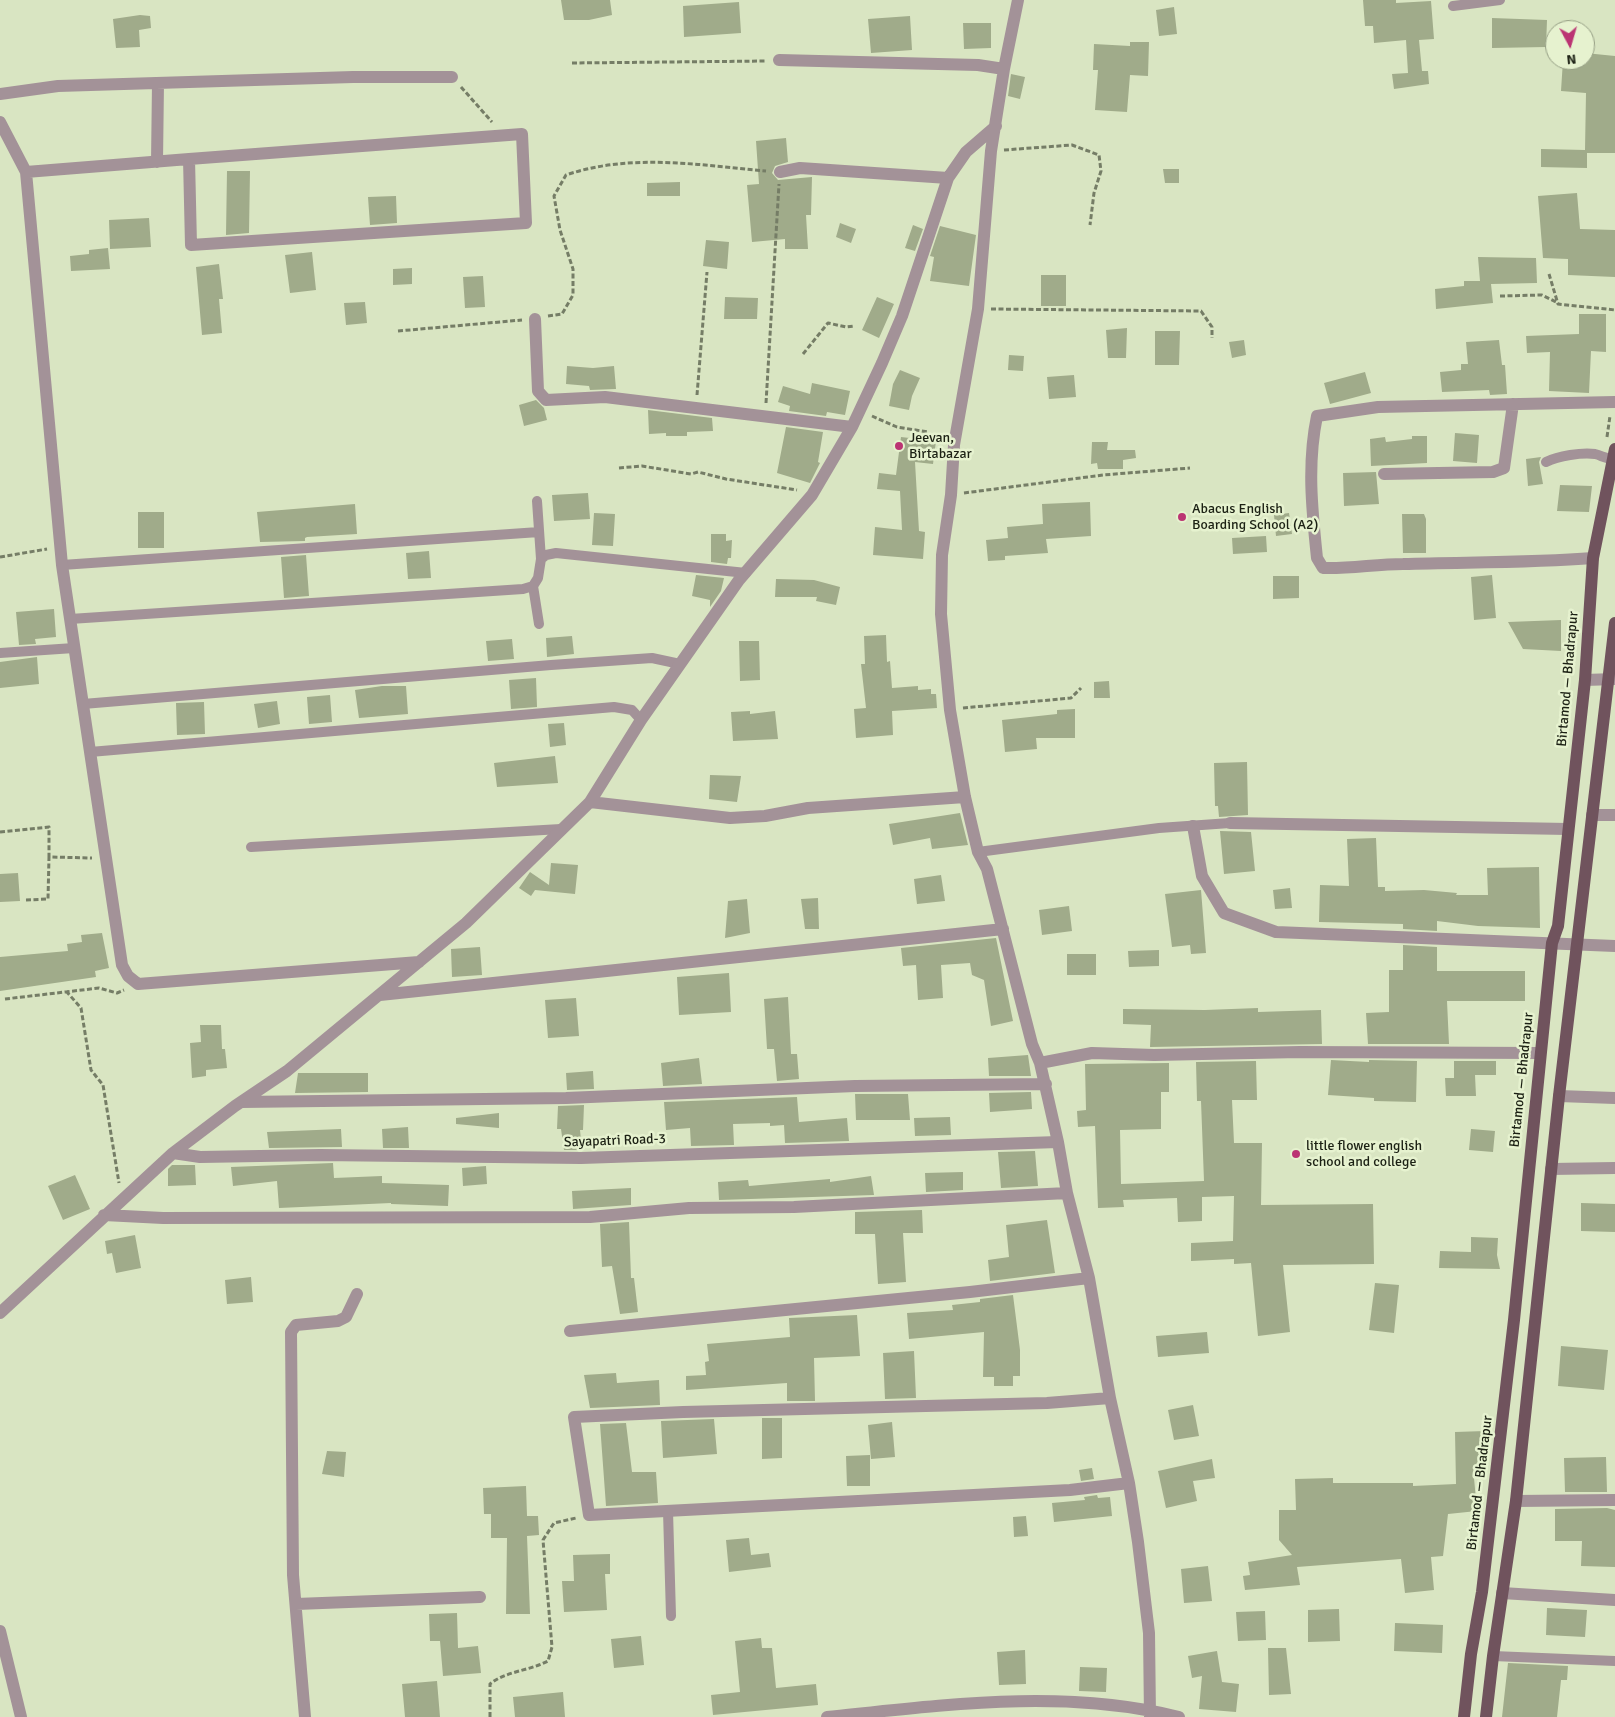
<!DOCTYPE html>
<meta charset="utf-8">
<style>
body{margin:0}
#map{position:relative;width:1615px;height:1717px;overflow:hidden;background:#d9e5c2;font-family:Signika,sans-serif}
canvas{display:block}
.north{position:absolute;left:1545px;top:20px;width:50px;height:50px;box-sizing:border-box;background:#e6f2cf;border:1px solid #959e84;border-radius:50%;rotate:174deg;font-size:14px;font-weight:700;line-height:20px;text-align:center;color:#1c2114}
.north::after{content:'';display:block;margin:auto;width:18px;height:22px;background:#bb3473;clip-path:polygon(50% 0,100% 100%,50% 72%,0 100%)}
</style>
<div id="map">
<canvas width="1615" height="1717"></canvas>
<div class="north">N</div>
</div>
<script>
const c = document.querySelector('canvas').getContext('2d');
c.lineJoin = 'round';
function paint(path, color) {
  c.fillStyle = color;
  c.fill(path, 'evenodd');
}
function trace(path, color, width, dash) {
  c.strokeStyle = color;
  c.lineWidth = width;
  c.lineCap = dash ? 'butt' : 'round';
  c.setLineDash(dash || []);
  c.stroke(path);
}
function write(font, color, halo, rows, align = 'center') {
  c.font = font + ' Signika,sans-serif';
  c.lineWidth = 5;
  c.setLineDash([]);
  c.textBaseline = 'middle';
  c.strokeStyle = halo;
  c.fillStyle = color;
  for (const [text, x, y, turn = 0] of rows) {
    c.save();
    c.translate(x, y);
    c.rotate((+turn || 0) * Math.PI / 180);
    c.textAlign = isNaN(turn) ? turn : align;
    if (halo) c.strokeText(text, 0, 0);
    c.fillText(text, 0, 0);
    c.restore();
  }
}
paint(new Path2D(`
 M561 0H610L612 15 589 20H564Z
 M1363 0H1396V3L1431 1 1434 39 1419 40 1422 71H1428L1429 84 1394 89 1392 74 1408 73 1406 40 1374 43 1373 26H1365Z
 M739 2 741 33 684 37 683 6Z
 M1174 7 1177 34 1159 36 1156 10Z
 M140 15 150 16 151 28 139 30 140 47 116 48 113 19Z
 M910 16 912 50 871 53 868 19Z
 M1492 18 1547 20 1546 47 1492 48Z
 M963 23H991V48L964 49Z
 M1130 42H1149L1148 76 1130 75 1127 112 1095 110 1098 70H1093L1094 44 1130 46Z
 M1585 53 1615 56V153H1587V168L1541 167V149L1585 150 1586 93 1561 91 1563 60H1585Z
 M1011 74 1025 77 1020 99 1008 96Z
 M786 138 788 162 775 166 772 173 778 180 812 177 811 215H806L808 249H785V239L752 242 747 185 759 184 756 141Z
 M1163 169H1179V183H1165Z
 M227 171H250L249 233 226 235Z
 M680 182V196H647V183Z
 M1577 193 1580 229 1615 230V277L1568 275V259L1543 258 1538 196Z
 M396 196 397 223 370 225 368 197Z
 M149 218 151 247 110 249 109 220Z
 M840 223 856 229 851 243 836 237Z
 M913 225 923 229 915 251 905 248Z
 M940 226 976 235 969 286 930 281 934 257 930 256Z
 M706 240 729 242 727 269 703 266Z
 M108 248 110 269 71 271 70 256 89 254V250Z
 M312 252 316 290 290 293 285 255Z
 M1478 257 1536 258 1537 283 1491 284 1493 303 1436 309 1435 289 1464 286V281H1480Z
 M219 264 223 299H219L222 333 202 335 196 267Z
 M412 268V284L393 285V269Z
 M1041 275H1066V306H1041Z
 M483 276 485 307 465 308 463 277Z
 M725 297 758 298 757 319H724Z
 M877 297 894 304 879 338 862 330Z
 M365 302 367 323 346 325 344 303Z
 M1579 314H1606V352L1591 351 1589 393 1549 391 1550 352 1527 353 1526 336 1579 334Z
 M1127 328 1126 358H1108L1106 330Z
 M1155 331H1180L1179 365H1155Z
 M1244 340 1246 355 1232 358 1229 342Z
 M1499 340 1502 365H1505L1507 394 1490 395 1489 390 1442 392 1440 372 1461 370V364H1468L1466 342Z
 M1009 355 1024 356 1023 371 1008 370Z
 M567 366 593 368 614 366 616 389 590 390 589 386 566 384Z
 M900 370 920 378 912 396 909 410 889 406 893 384Z
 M1365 372 1371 393 1330 404 1324 383Z
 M1074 375 1076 397 1049 399 1047 377Z
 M812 383 850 391 845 415 827 412 826 416 789 411 790 406 778 402 783 386 810 394Z
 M536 400 544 408 547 420 524 426 519 405Z
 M648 410 712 418 713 431 687 432V436H666V433L649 434Z
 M786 427 823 432 818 462 820 463 810 483 777 473Z
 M1455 433 1479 435 1477 463 1453 461Z
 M1412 436H1427V463L1371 466 1370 439 1385 437 1386 442 1412 439Z
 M901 437 936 441 933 464 915 462 919 531 925 532 923 559 873 555 875 527 902 530 900 491 877 489 879 473 896 475Z
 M1092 442H1108L1107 450H1135L1136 458 1123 460V469H1098L1097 463 1091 464Z
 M1541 457 1539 462 1543 484 1528 486 1526 459Z
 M1376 472 1379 504 1344 506 1343 473Z
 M1560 485 1592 486 1589 512 1557 511Z
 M588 493 590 519 554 521 552 495Z
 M1090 502 1091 536 1046 539 1048 553 1005 556V560L988 561 986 540 1008 538 1007 527 1043 524 1042 504Z
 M355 504 357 534 307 537 305 538V541L260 542 257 512Z
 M138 512H164V548H138Z
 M594 513 615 514 613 546 592 545Z
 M1289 513 1292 534 1276 536 1274 515Z
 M1402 514H1424L1426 519V553H1403Z
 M711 534H726V541L732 540 731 558H728L727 564 711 562Z
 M1266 536 1267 552 1233 554 1232 538Z
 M429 551 431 578 408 579 406 553Z
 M306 555 309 596 284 598 281 557Z
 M696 575 724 578 721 591 710 607V600L692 596Z
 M1492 575 1496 618 1474 620 1471 577Z
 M1273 576H1299V598L1273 599Z
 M776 579 814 580 840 587 836 605 816 601 817 597H775Z
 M54 609 56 637 35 639 36 644 19 645 16 612Z
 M1561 620V651L1523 649 1508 622Z
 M886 635 887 662 890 661 892 688 918 686V690L931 689V694H936L937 708 892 711 893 735 856 738 854 709 866 708 861 664H865L864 636Z
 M572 636 574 654 547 657 546 638Z
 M512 639 514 659 488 661 486 641Z
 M739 641H759L760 680 740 681Z
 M37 657 39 684 0 688V662Z
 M536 678 537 707 511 709 509 680Z
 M1109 681 1110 698H1094V682Z
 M382 686H406L408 714 359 718 355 690Z
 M330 695 332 722 309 724 307 697Z
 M277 701 280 724 258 728 254 704Z
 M204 702 205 734 177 735 176 703Z
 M1075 709V738H1036L1037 749 1005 752 1002 720 1057 714V710Z
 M750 711V714L775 711 778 739 733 741 731 712Z
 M564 723 566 745 550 747 548 724Z
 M555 756 558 783 497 787 494 763Z
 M1247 762 1248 815 1219 817 1218 806H1215L1214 763Z
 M710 775 741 776 737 802 709 799Z
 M960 813 968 845 932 849 930 838 893 845 889 824Z
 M1220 831 1251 832 1255 871 1224 874Z
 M1376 838 1378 887H1385V891L1424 890 1457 893 1456 895H1488L1487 868 1539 867 1540 928 1478 926 1437 921V931L1403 929V924L1319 922 1320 885 1349 886 1347 839Z
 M551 863 578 865 575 894 535 890 531 896 519 888 530 872 549 885Z
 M18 873 20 901 0 902V874Z
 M941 875 945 901 917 904 914 879Z
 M1290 888 1292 908 1275 909 1273 890Z
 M1201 890 1206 953 1191 954 1190 945 1172 947 1165 894Z
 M818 898 819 929H805L801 899Z
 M747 899 750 933 725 938 728 901Z
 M1069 906 1072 931 1042 935 1039 910Z
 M102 933 109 968 95 971 96 977 0 991V957L68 951 67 944 82 942 81 935Z
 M996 938 1013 1021 991 1026 984 980 972 975 970 963 941 965 943 998 918 1000 916 965 903 966 901 948Z
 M1403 945 1437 947V971H1525V1001H1447L1449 1044H1368L1366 1013 1389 1012V970H1403Z
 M480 947 482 975 452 977 451 949Z
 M1159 950V966L1129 967 1128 951Z
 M1067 954H1096V975H1067Z
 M729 973 731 1012 679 1015 677 977Z
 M788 997 791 1054H797L799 1079 777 1081 774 1049H767L764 999Z
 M576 998 579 1036 548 1038 545 1000Z
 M1258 1008V1012L1321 1010 1322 1044 1150 1047 1151 1025 1123 1024V1009L1205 1010Z
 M200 1025H221L222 1049H225L227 1068 206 1070V1076L192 1078 190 1043 201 1042Z
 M1028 1055 1031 1076H989L988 1058Z
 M699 1058 702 1084 663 1086 661 1063Z
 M1331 1060 1369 1062V1060L1417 1061 1416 1102 1374 1101V1098L1328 1095Z
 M1256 1061 1257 1100H1232L1234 1143H1262L1261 1205 1373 1204 1374 1264 1283 1265 1290 1332 1258 1336 1251 1263 1234 1264V1259L1191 1261V1243L1233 1241 1234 1196 1202 1197V1221L1178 1222 1177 1198 1123 1200 1124 1207 1098 1208 1095 1126 1078 1127 1077 1111 1086 1110 1085 1064 1169 1063V1092H1161V1129L1120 1130 1121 1184 1204 1181 1201 1101H1197L1196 1062Z
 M1454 1061H1496V1075H1475L1476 1096H1446L1445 1078H1454Z
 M593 1071 594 1089 567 1090 566 1073Z
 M298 1073H368V1092L295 1093Z
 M1031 1092 1032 1109 990 1112 989 1093Z
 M855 1094H908L910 1120H856Z
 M797 1097 799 1122 847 1118 849 1141 785 1143 784 1125 770 1126V1123L733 1124 734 1145 691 1146 690 1128 666 1130 664 1102Z
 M584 1105 583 1130H580L582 1150H564L561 1129H557L558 1106Z
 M499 1113V1128L456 1124V1118Z
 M950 1117 951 1135 915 1136 914 1118Z
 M408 1127 409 1148H383L382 1129Z
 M341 1129 342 1147 269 1148 267 1132Z
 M1471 1129 1495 1131 1493 1152 1469 1150Z
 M1035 1151 1038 1186 1001 1188 998 1152Z
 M333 1163 334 1178 382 1176V1183L449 1185 448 1206 391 1204V1203L279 1208 277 1181 233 1186 231 1167Z
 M172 1165H195L196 1185 168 1186V1169Z
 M486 1166 487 1184 463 1186 462 1168Z
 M963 1172V1190L926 1192 925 1173Z
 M75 1175 90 1209 63 1220 48 1186Z
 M871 1176 874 1195 719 1200 718 1182 748 1180 749 1186 830 1179V1182Z
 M631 1188V1205L573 1209 572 1191Z
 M1581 1203 1615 1204V1232L1581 1231Z
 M922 1210 923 1233H903L906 1282 878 1284 875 1234H855V1212Z
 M1047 1220 1055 1273 990 1281 988 1260 1009 1257 1006 1225Z
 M629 1222 631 1278H634L638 1312 620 1314 612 1266 602 1267 600 1224Z
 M135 1235 141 1268 116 1273 112 1253 107 1254 105 1241Z
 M1471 1237 1498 1238 1497 1255 1500 1269 1439 1268 1440 1251 1471 1252Z
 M251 1277 253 1302 227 1304 225 1280Z
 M1375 1283 1399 1285 1394 1333 1369 1330Z
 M1013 1295 1020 1350V1376H1013V1386H994V1377H983L984 1332 909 1339 907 1313 953 1310 952 1305 980 1302V1299Z
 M857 1315 860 1356 814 1358 815 1401H787V1383L686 1390V1376L706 1375 705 1362 709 1361 707 1344 790 1337 789 1318Z
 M1207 1332 1209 1353 1158 1357 1156 1336Z
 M1561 1346 1608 1350 1604 1390 1558 1386Z
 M914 1351 916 1398 885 1399 883 1353Z
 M616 1373 617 1383 659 1380 660 1405 590 1408 584 1375Z
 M1193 1405 1199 1436 1174 1440 1168 1410Z
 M762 1418H782V1458L762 1459Z
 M714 1419 717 1454 663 1458 661 1421Z
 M892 1422 895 1457 871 1459 868 1425Z
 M626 1423 632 1472H656L658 1503 606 1506 600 1424Z
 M1485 1431 1486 1478H1474L1477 1511 1448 1514 1443 1556 1431 1557 1434 1590 1405 1593 1401 1559 1297 1567 1300 1585 1245 1590 1243 1576 1250 1575 1248 1562 1292 1555 1279 1540V1510H1296L1295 1479 1333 1478V1483H1413V1486L1456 1484 1455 1432Z
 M327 1451 346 1452 344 1477 322 1474Z
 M870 1455V1486H847L846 1456Z
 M1606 1457 1607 1492H1565L1564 1458Z
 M1212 1459 1215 1478 1193 1481 1197 1501 1166 1508 1158 1471Z
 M1092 1468 1094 1479 1081 1481 1079 1470Z
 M526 1486 527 1516H538L539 1535 527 1536 530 1614H506L507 1538H491V1514H484L483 1488Z
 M1097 1495 1098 1498 1110 1497 1112 1516 1054 1522 1052 1503 1085 1500 1084 1497Z
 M1607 1508 1615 1510V1567L1581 1566 1582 1541H1555V1509Z
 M1026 1516 1028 1536 1014 1537 1013 1517Z
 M749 1538 751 1555 769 1553 771 1567 729 1572 726 1540Z
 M610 1554V1574H605L607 1610 564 1612 562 1581H574L573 1555Z
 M1208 1566 1212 1601 1184 1603 1181 1569Z
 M1547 1608 1587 1610 1585 1637 1546 1635Z
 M1339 1609 1340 1641 1308 1642V1610Z
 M1265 1611 1266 1640 1238 1641 1236 1612Z
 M457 1613 458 1648 478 1646 481 1673 443 1676 440 1641H430L429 1614Z
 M1395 1623 1443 1625 1442 1653 1394 1651Z
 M641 1636 644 1665 614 1668 611 1639Z
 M761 1638 762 1648H772L776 1688 816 1684 818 1705 713 1715 711 1695 740 1692 735 1641Z
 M1268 1648H1286L1291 1694 1269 1695Z
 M1025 1650 1026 1684 999 1685 997 1652Z
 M1217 1651 1222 1682 1239 1684 1236 1712 1199 1709 1202 1676 1192 1678 1188 1656Z
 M1508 1663 1568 1666 1567 1680H1561L1557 1717H1502Z
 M1080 1667 1107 1668 1106 1692 1079 1691Z
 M437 1681 440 1717H405L402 1684Z
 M563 1692 565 1717H515L513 1697Z`), '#a0ab8a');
trace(new Path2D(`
 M572 63 766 61
 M461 87 492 122
 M1004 150 1072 145 1099 155 1101 171 1094 193 1090 225
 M1549 274 1558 304 1615 310
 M1500 296 1542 295 1558 303
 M991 309 1201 311 1212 327V338
 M548 316 562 314 573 295V269L560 230 554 196 566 175C630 153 700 165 766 171
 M398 331 522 320
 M803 354 828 323 846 327 854 326
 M697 395 707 272
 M766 403 779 184
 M872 416 897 427 928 432
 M1607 437 1610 416
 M619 468 642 466 691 474 698 472 726 479 797 490
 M964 493 1103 475 1190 468
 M0 557 47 549
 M963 708 1071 698 1081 688
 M0 832 49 827V857
 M26 900 48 899 49 857 92 858
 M66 991 81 1008 91 1070 103 1085 119 1183
 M5 999 99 988 117 993 124 990
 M490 1717V1684C506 1671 529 1671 548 1661L552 1647 543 1540 554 1523 576 1518`), '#757d66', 3, [5, 2.5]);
trace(new Path2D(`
 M1453 6 1500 0
 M1546 462C1558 456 1582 452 1595 454 1603 456 1604 459 1614 459
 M537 501 541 559
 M62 565 539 532
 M533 586 539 624
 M70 619 523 589 533 586 538 578 541 559 546 555 556 553 746 573
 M0 653 74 648
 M83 704 551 665 652 658 680 664
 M90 752 614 707 632 710 641 720
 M251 847 561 829
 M978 852 1159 828 1230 823
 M668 1511 671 1616
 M1493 1656 1615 1661`), '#a39298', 10);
trace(new Path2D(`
 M1018 0 1004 69 991 151 978 309 954 445 951 495 942 555 941 614 950 710 965 797 978 852 987 869 1032 1044 1040 1063
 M779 60 978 65 1004 69
 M0 94 58 86 353 77H452
 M0 122 26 172 62 565 122 965 128 976 138 984 419 962
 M157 162 158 83
 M26 172 189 159 191 245 526 223 522 134 189 159
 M780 172 800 168 948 178
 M535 319 538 391 546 400 605 397 852 427
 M1384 474 1493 472 1504 468 1513 404
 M1593 558C1530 563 1466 562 1403 564 1376 564 1350 569 1323 568L1317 558C1312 510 1307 464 1317 416L1378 407 1615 402
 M1585 680 1615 679
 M590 802 730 818 765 816 808 808 965 797
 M1592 815H1615
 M1230 823 1568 829
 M1193 826 1202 876 1224 913 1276 932 1615 946
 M380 995 1003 929
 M1559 1096 1615 1098
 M241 1102 566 1098 855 1086 1046 1084
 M173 1153 200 1157 320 1155 581 1158 1058 1142
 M1551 1169 1615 1168
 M104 1215 163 1218 590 1217 689 1208 794 1207 1067 1193
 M0 1313 173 1153 235 1106 287 1071 466 923 590 802 641 720 739 580 812 495 852 427 882 363 902 316 948 178 966 152 996 126
 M570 1331 970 1292 1089 1278
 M1110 1398 1047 1403 683 1412 574 1417 589 1515 1070 1490 1129 1483
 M1516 1501 1615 1500
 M1502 1593 1615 1600
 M296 1604 480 1597
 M0 1631 21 1717
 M305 1717 293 1575 291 1332 296 1325 338 1321 346 1317 357 1294
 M827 1717C943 1705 1064 1688 1179 1717
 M1150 1717 1149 1633 1138 1542 1129 1483 1110 1398 1089 1278 1067 1193 1058 1142 1040 1063 1092 1053 1154 1055 1300 1052 1540 1053`), '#a39298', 12);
trace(new Path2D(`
 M1464 1717 1471 1654 1482 1592 1514 1320 1552 943 1558 926 1585 680 1593 558 1615 449
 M1486 1717 1493 1656 1516 1501 1559 1096 1615 623`), '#70535d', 12);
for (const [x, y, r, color] of [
 [899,446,5,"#bb3473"],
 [1182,517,5,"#bb3473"],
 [1296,1154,5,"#bb3473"]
]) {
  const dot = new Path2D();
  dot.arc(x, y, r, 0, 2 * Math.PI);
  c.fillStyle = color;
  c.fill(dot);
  trace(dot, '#e6f2cf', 2);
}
write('14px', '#1c2114', '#e6f2cf', [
 ["Jeevan,",909,438],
 ["Birtabazar",909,454],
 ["Abacus English",1192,509],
 ["Boarding School (A2)",1192,525],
 ["little flower english",1306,1146],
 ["school and college",1306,1162]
], 'left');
write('14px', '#1c2114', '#e6f2cf', [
 ["Birtamod — Bhadrapur",1568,679,-85],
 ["Birtamod — Bhadrapur",1522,1080,-84],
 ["Sayapatri Road-3",615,1141,-2],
 ["Birtamod — Bhadrapur",1480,1483,-83]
]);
</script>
